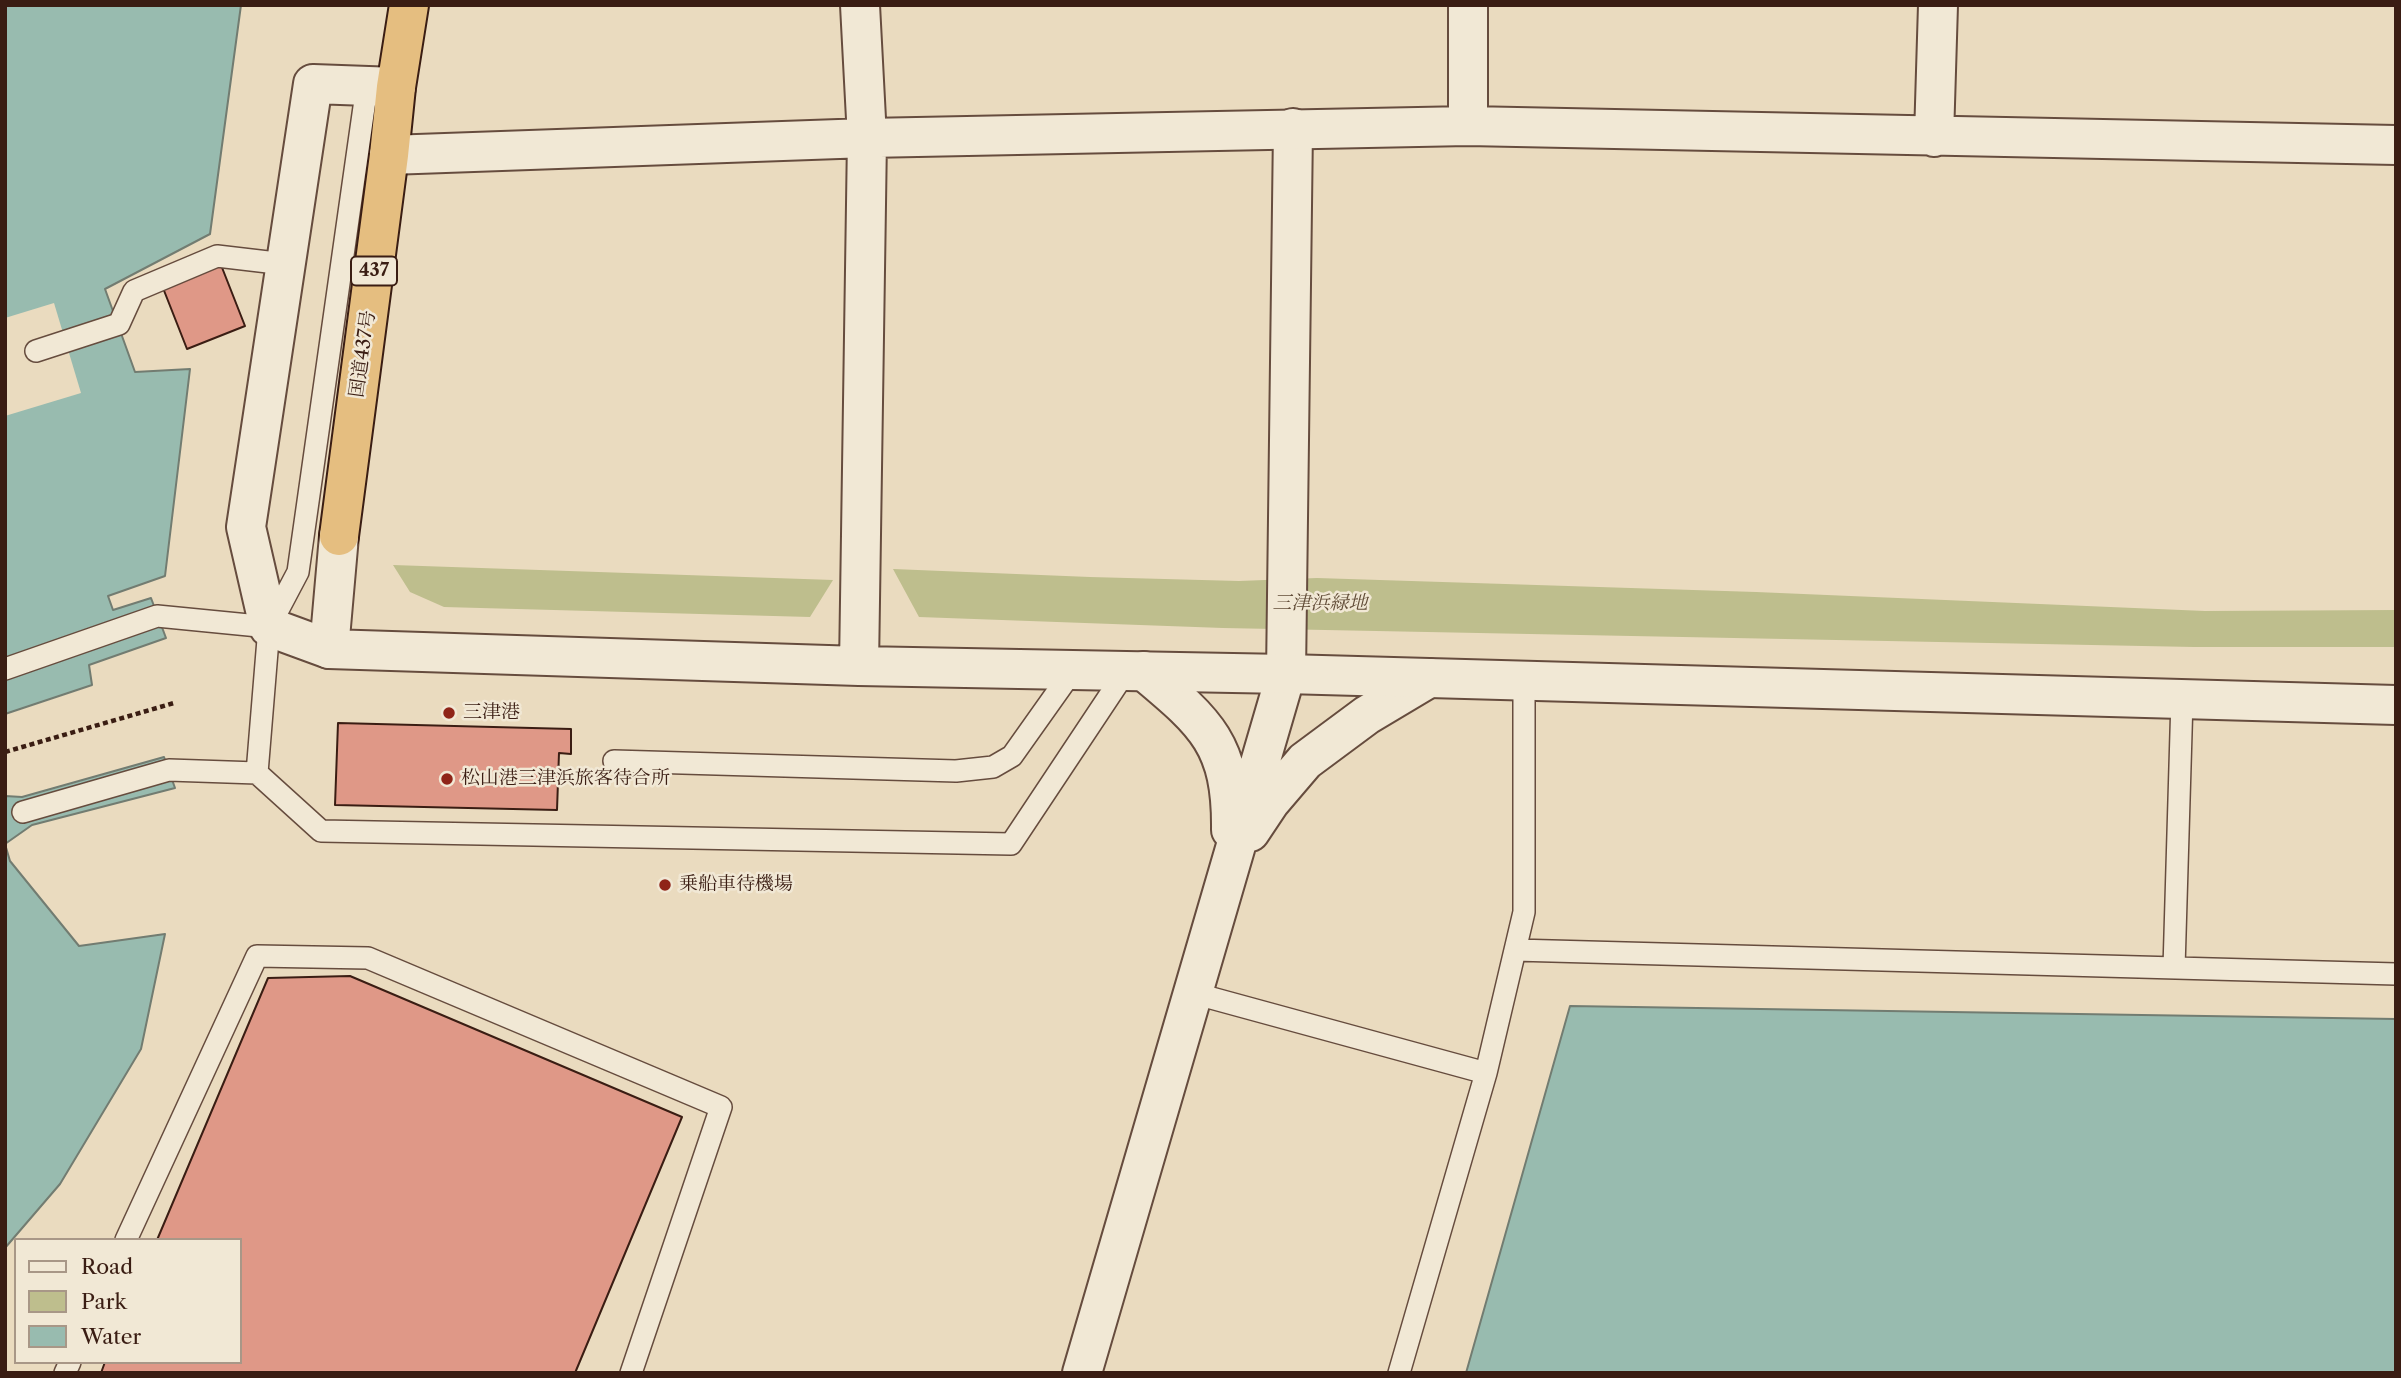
<!DOCTYPE html>
<meta charset="utf-8">
<style>
body{margin:0}
#map{position:relative;width:2401px;height:1378px;overflow:hidden;background:#eadbbf;font-family:"Libre Caslon Text",serif}
canvas{display:block}
.frame{position:absolute;inset:0;border:7px solid #3a1d13;pointer-events:none}
.legend{position:absolute;left:14px;top:1238px;width:228px;height:126px;box-sizing:border-box;background:#f1e8d5;border:2px solid #a89787;margin:0;padding:9px 12px;list-style:none;font-size:21px;color:#3a1d13}
.legend li{display:flex;align-items:center;gap:14px;height:35px}
.legend b{width:35px;border:2px solid #a89787}
</style>
<div id="map">
<canvas width="2401" height="1378"></canvas>
<div class="frame"></div>
<ul class="legend">
<li><b style="height:9px;background:#f1e8d5"></b>Road</li>
<li><b style="height:19px;background:#bebe8d"></b>Park</li>
<li><b style="height:19px;background:#98bbaf"></b>Water</li>
</ul>
</div>
<script>
const c = document.querySelector('canvas').getContext('2d');
c.lineJoin = 'round';
function paint(path, color) {
  c.fillStyle = color;
  c.fill(path, 'evenodd');
}
function trace(path, color, width, dash) {
  c.strokeStyle = color;
  c.lineWidth = width;
  c.lineCap = dash ? 'butt' : 'round';
  c.setLineDash(dash || []);
  c.stroke(path);
}
function write(font, color, halo, rows, align = 'center') {
  c.font = font + ' "Libre Caslon Text","Noto Serif JP",serif';
  c.lineWidth = 5;
  c.setLineDash([]);
  c.textBaseline = 'middle';
  c.strokeStyle = halo;
  c.fillStyle = color;
  for (const [text, x, y, turn = 0] of rows) {
    c.save();
    c.translate(x, y);
    c.rotate((+turn || 0) * Math.PI / 180);
    c.textAlign = isNaN(turn) ? turn : align;
    if (halo) c.strokeText(text, 0, 0);
    c.fillText(text, 0, 0);
    c.restore();
  }
}
paint(new Path2D(`
 M393 565 833 580 810 617 444 607 410 592Z
 M893 569 1090 577 1239 581 1317 578 1756 592 2205 611 2396 610V647H2194L1223 628 919 617Z`), '#bebe8d');
const water = new Path2D(`
 M5 5H241L210 234 105 289 135 372 190 369 165 576 108 596 113 610 151 598 166 638 89 665 92 685 5 714Z
 M164 757 175 788 32 825 5 844 10 861 79 946 165 934 141 1049 60 1184 5 1248V796L22 797Z
 M1570 1006 2396 1019V1373H1466Z`);
paint(water, '#98bbaf');
trace(water, '#727c71', 2);
paint(new Path2D(`
 M54 303 81 393 5 416V318Z`), '#eadbbf');
const building = new Path2D(`
 M221 265 245 326 187 349 163 288Z
 M338 723 571 729V754L559 753 557 810 335 805Z
 M350 976 682 1117 575 1373H101L105 1362H240V1240H157L268 978Z`);
paint(building, '#df9887');
trace(building, '#3a1d13', 2);
const service = new Path2D(`
 M36 351 119 324 134 291 217 256 285 264
 M5 669 157 616 269 627
 M614 761 956 771 993 767 1012 756 1073 670
 M257 773 269 627 298 572 367 86
 M23 812 169 770 257 773 321 831 1011 844 1126 671
 M1515 950 2396 974
 M2174 968 2182 699
 M1193 993 1486 1073 1399 1373
 M1486 1073 1524 912V681
 M126 1240 257 956 368 958 721 1107 631 1373
 M65 1373 70 1362`);
const minor = new Path2D(`
 M329 649 269 627 246 527 313 84 396 87
 M1144 671C1206 723 1232 744 1231 830
 M1250 832 1270 802 1305 761 1367 715 1429 678
 M1082 1373 1286 674 1293 128`);
const tertiary = new Path2D(`
 M1468 5V126
 M1934 137 1938 5
 M389 155 867 138 1468 126 2396 145
 M339 536 329 649 859 666 1286 674 2396 705
 M859 666 867 138 860 5`);
const trunk = new Path2D(`
 M339 536 389 155 396 87 409 5`);
trace(service, '#664c3e', 24);
trace(minor, '#664c3e', 42);
trace(tertiary, '#664c3e', 42);
trace(trunk, '#3a1d13', 42);
trace(new Path2D(`
 M5 752 174 703`), '#3a1d13', 4.5, [5, 3.5]);
trace(service, '#f1e8d5', 21);
trace(minor, '#f1e8d5', 38);
trace(tertiary, '#f1e8d5', 38);
trace(trunk, '#e5be80', 38);
for (const [x, y, r, color] of [
 [449,713,7,"#8f2418"],
 [447,779,7,"#8f2418"],
 [665,885,7,"#8f2418"]
]) {
  const dot = new Path2D();
  dot.arc(x, y, r, 0, 2 * Math.PI);
  c.fillStyle = color;
  c.fill(dot);
  trace(dot, '#f1e8d5', 2.5);
}
for (const [x, y, w] of [
 [374,271,46]
]) {
  const box = new Path2D();
  box.roundRect(x - w / 2, y - 14.5, w, 29, 5);
  c.fillStyle = '#f1e8d5';
  c.fill(box);
  trace(box, '#3a1d13', 2);
}
write('bold 18px', '#3a1d13', null, [
 ["437",374,271]
]);
write('19px', '#3a1d13', '#f1e8d5', [
 ["国道437号",363,354,-82]
]);
write('italic 19px', '#624d38', '#f1e8d5', [
 ["三津浜緑地",1320,604]
]);
write('19px', '#3a1d13', '#f1e8d5', [
 ["三津港",463,713],
 ["松山港三津浜旅客待合所",461,779],
 ["乗船車待機場",679,885]
], 'left');
</script>
